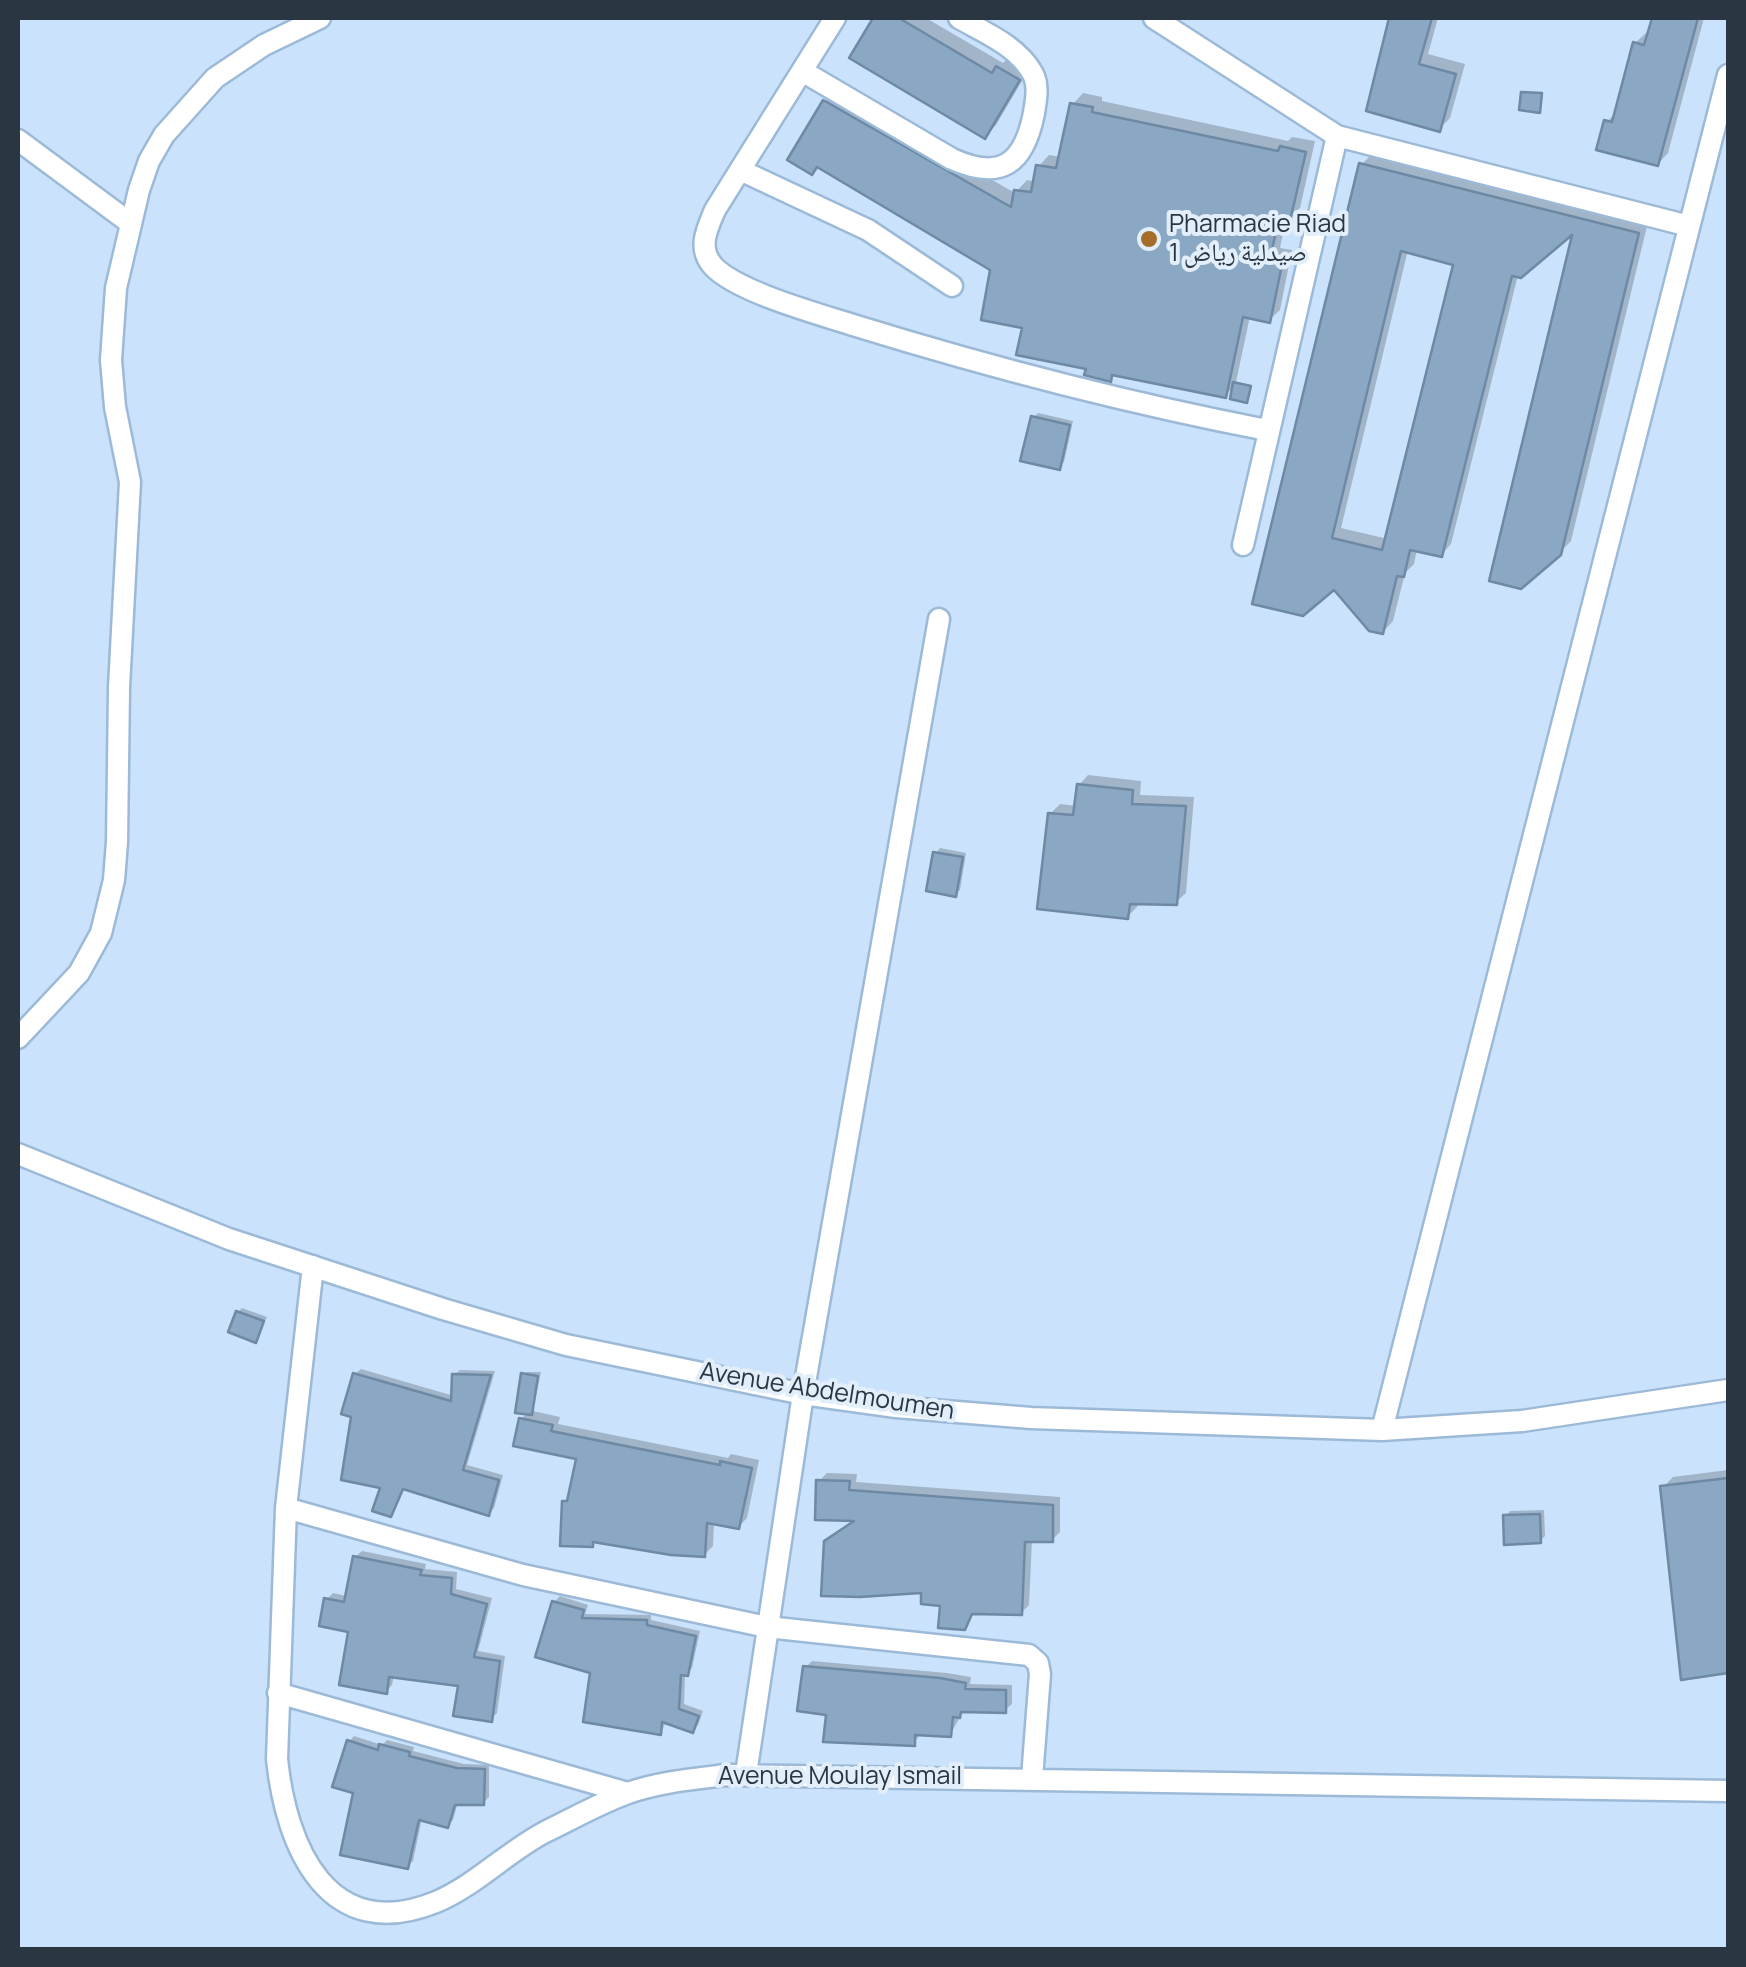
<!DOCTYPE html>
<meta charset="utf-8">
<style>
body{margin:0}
#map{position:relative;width:1746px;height:1967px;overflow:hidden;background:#cae2fb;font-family:Manrope,sans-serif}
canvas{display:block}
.frame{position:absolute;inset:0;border:20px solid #2a3641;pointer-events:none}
</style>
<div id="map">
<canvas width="1746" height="1967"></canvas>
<div class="frame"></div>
</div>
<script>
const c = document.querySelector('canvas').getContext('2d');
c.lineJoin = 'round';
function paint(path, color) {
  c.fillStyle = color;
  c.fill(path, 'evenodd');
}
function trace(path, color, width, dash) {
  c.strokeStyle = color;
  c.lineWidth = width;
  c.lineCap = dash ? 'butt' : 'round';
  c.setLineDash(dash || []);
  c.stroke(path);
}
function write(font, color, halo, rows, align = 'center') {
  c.font = font + ' Manrope,"Noto Naskh Arabic",sans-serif';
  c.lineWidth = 8;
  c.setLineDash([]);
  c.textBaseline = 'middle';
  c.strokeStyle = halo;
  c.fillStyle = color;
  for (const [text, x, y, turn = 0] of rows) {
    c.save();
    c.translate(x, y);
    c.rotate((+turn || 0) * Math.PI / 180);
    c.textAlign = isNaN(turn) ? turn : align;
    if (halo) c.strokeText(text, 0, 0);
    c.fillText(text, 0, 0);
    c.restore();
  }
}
paint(new Path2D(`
 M875 18H926L1003 63 1009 57 1029 69 996 125 985 136 852 57Z
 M1393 18H1438L1428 54 1465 64 1450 118 1439 129 1369 109Z
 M1654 18H1704L1668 153 1658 164 1607 122 1617 111 1635 43 1646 33 1650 34Z
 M836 91 1015 193 1027 180 1036 182 1039 166 1049 155 1061 157 1073 104 1083 93 1102 97V101L1288 141 1292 137 1315 141 1300 208 1286 218 1280 248 1292 250 1280 310 1269 320 1250 316 1236 382 1251 385 1248 399 1236 385 1225 395 1116 373 1110 379 1025 326 993 268 819 165 791 159 825 101Z
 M1372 154 1648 222 1571 541 1559 553 1577 228 1518 275 1451 544 1441 555 1417 549 1414 564 1405 573 1393 621 1383 632 1335 586 1302 614 1361 165ZM1408 250 1456 264 1388 539 1341 528Z
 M1038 413 1073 421 1064 462 1059 467 1033 418Z
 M1088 775 1141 781 1140 795 1194 797 1186 893 1176 902 1138 901 1137 907 1127 917 1050 814 1060 804 1077 806 1079 785Z
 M940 848 966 853 960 890 955 894 936 853Z
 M242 1308 267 1317 256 1340 238 1312Z
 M361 1369 454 1396V1375L460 1370 495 1371 467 1465 503 1475 494 1508 489 1513 405 1487 390 1514 383 1486 354 1415 355 1374Z
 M527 1372H541L533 1411 560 1417 558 1424 728 1458 731 1454 759 1460 747 1518 738 1527 714 1521 713 1546 704 1555 596 1540 592 1545 564 1502 571 1495 579 1457 521 1419 528 1412 523 1377Z
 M1728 1470V1670L1684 1678 1663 1487 1673 1477Z
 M827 1473 857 1474 856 1482 1060 1497V1532L1052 1540H1032L1029 1605 1021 1613 976 1611 964 1628 943 1603 923 1591 819 1481Z
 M1544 1510 1545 1536 1540 1541 1506 1516 1510 1511Z
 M362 1551 426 1564 425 1569 457 1572 456 1589 492 1598 478 1651 505 1656 497 1713 491 1719 461 1684 394 1675 392 1685 386 1691 351 1630 327 1599 333 1593 347 1596 355 1557Z
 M560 1596 588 1605 585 1614 651 1615V1620L700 1631 692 1668 685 1675 684 1704 703 1711 698 1725 692 1730 666 1721 661 1733 593 1671 554 1602Z
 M812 1661 947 1673 971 1677 970 1684 1012 1685V1704L1005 1710H964L950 1735 921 1733 914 1743 829 1713 805 1668Z
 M354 1736 382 1745 387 1740 414 1747 413 1751 464 1764 489 1765V1797L483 1803 458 1802 453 1820 448 1825 422 1818 413 1861 407 1867 356 1792 349 1742Z`), '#0003');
const building = new Path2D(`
 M873 18H899L992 73 996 66 1020 80 985 139 849 58Z
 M1389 18H1432L1419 64 1456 74 1440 132 1366 111Z
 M1652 18H1698L1658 166 1596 150 1604 120 1612 122 1633 42 1644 45Z
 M1521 92 1542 93 1540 113 1519 110Z
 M823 100 1011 207 1014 190 1031 192 1036 165 1056 168 1070 103 1093 107 1092 112 1278 151 1280 146 1306 152 1290 221 1279 219 1270 258 1283 260 1270 323 1243 317 1226 398 1112 375 1111 382 1084 375 1086 369 1016 355 1022 328 981 320 990 270 817 167 812 175 787 160Z
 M1359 163 1639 233 1561 555 1521 589 1489 581 1572 235 1521 278 1512 276 1442 557 1410 550 1404 577 1397 576 1383 634 1369 631 1334 590 1303 616 1252 604ZM1401 251 1453 265 1382 550 1332 538Z
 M1233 382 1251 386 1247 403 1230 399Z
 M1031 416 1070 425 1060 470 1020 461Z
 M1077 784 1133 790 1132 804 1186 806 1177 905 1130 904 1128 919 1037 909 1048 813 1073 815Z
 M933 852 963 857 956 897 926 891Z
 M236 1311 264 1321 256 1343 228 1332Z
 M353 1373 451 1401 452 1374 491 1375 463 1470 499 1480 489 1516 403 1489 391 1517 372 1511 380 1488 341 1480 351 1417 341 1414Z
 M521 1373 538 1376 532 1415 515 1413Z
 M519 1418 553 1425 551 1431 720 1465V1461L752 1468 739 1529 707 1523 705 1557 671 1555 593 1542V1547L560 1546 562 1501H567L576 1459 513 1446Z
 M1728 1478V1673L1681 1680 1660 1486Z
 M816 1480 850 1481 849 1490 1053 1505V1542H1025L1022 1615 972 1614 965 1630 938 1628 940 1606 921 1604V1593L860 1597 821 1596 824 1541 854 1521 815 1520Z
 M1540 1514 1541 1543 1504 1545 1503 1515Z
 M353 1556 422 1570 420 1575 452 1578 451 1594 487 1604 474 1657 500 1661 492 1722 453 1716 458 1686 389 1677 387 1694 339 1685 348 1632 319 1626 324 1598 344 1602Z
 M552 1601 584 1610 582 1618 647 1620V1625L696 1636 688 1676 681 1675 679 1709 699 1716 693 1733 662 1722 661 1735 583 1722 590 1673 535 1657Z
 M803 1666 940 1678 966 1683 965 1689 1006 1690V1713L961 1712 960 1718 953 1717 951 1737 915 1735V1746L823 1742 826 1715 797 1711Z
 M347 1740 378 1750 379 1744 410 1752 409 1756 457 1768 485 1769 484 1805H455L448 1828 419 1820 408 1869 340 1855 353 1793 332 1787Z`);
paint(building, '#8aa7c4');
trace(building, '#6d89a4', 2.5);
const street = new Path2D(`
 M835 18 715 210C707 229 697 248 713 266 737 292 819 314 853 325 989 367 1127 403 1267 430
 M1154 18 1337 136 1689 226
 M802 71 952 159C1001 181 1024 164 1034 113 1036 100 1039 86 1033 74 1018 46 985 33 959 18
 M18 140 130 223
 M740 170 868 230 952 286
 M1243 545 1337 136
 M18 1038 79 973 101 933 114 880 117 842 119 687 130 482 115 407 111 360 116 288 139 190 149 161 164 135 215 78 264 45 320 18
 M18 1154 229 1239 443 1309 566 1345 803 1394 896 1407 1031 1418 1382 1430 1522 1421 1728 1390
 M313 1266 286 1508 277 1759C286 1847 328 1946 436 1902 476 1885 507 1852 545 1832 572 1819 600 1803 628 1793 659 1782 693 1779 726 1775L1728 1791
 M1382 1430 1728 75
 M286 1508 523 1575 767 1627 1029 1655 1038 1663 1040 1674 1032 1778
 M278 1693 628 1793
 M746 1774 803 1394 939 619`);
trace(street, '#9cbad7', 25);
trace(street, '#fff', 20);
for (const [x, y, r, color] of [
 [1149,239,10,"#a46d29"]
]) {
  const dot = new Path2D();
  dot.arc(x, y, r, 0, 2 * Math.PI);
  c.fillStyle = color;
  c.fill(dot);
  trace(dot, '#e2eefa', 4);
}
write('25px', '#2a3641', '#e2eefa', [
 ["Pharmacie Riad",1169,225],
 ["1 صيدلية رياض",1169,254]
], 'left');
write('25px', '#2a3641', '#e2eefa', [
 ["Avenue Abdelmoumen",827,1392,9],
 ["Avenue Moulay Ismail",840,1777]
]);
</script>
